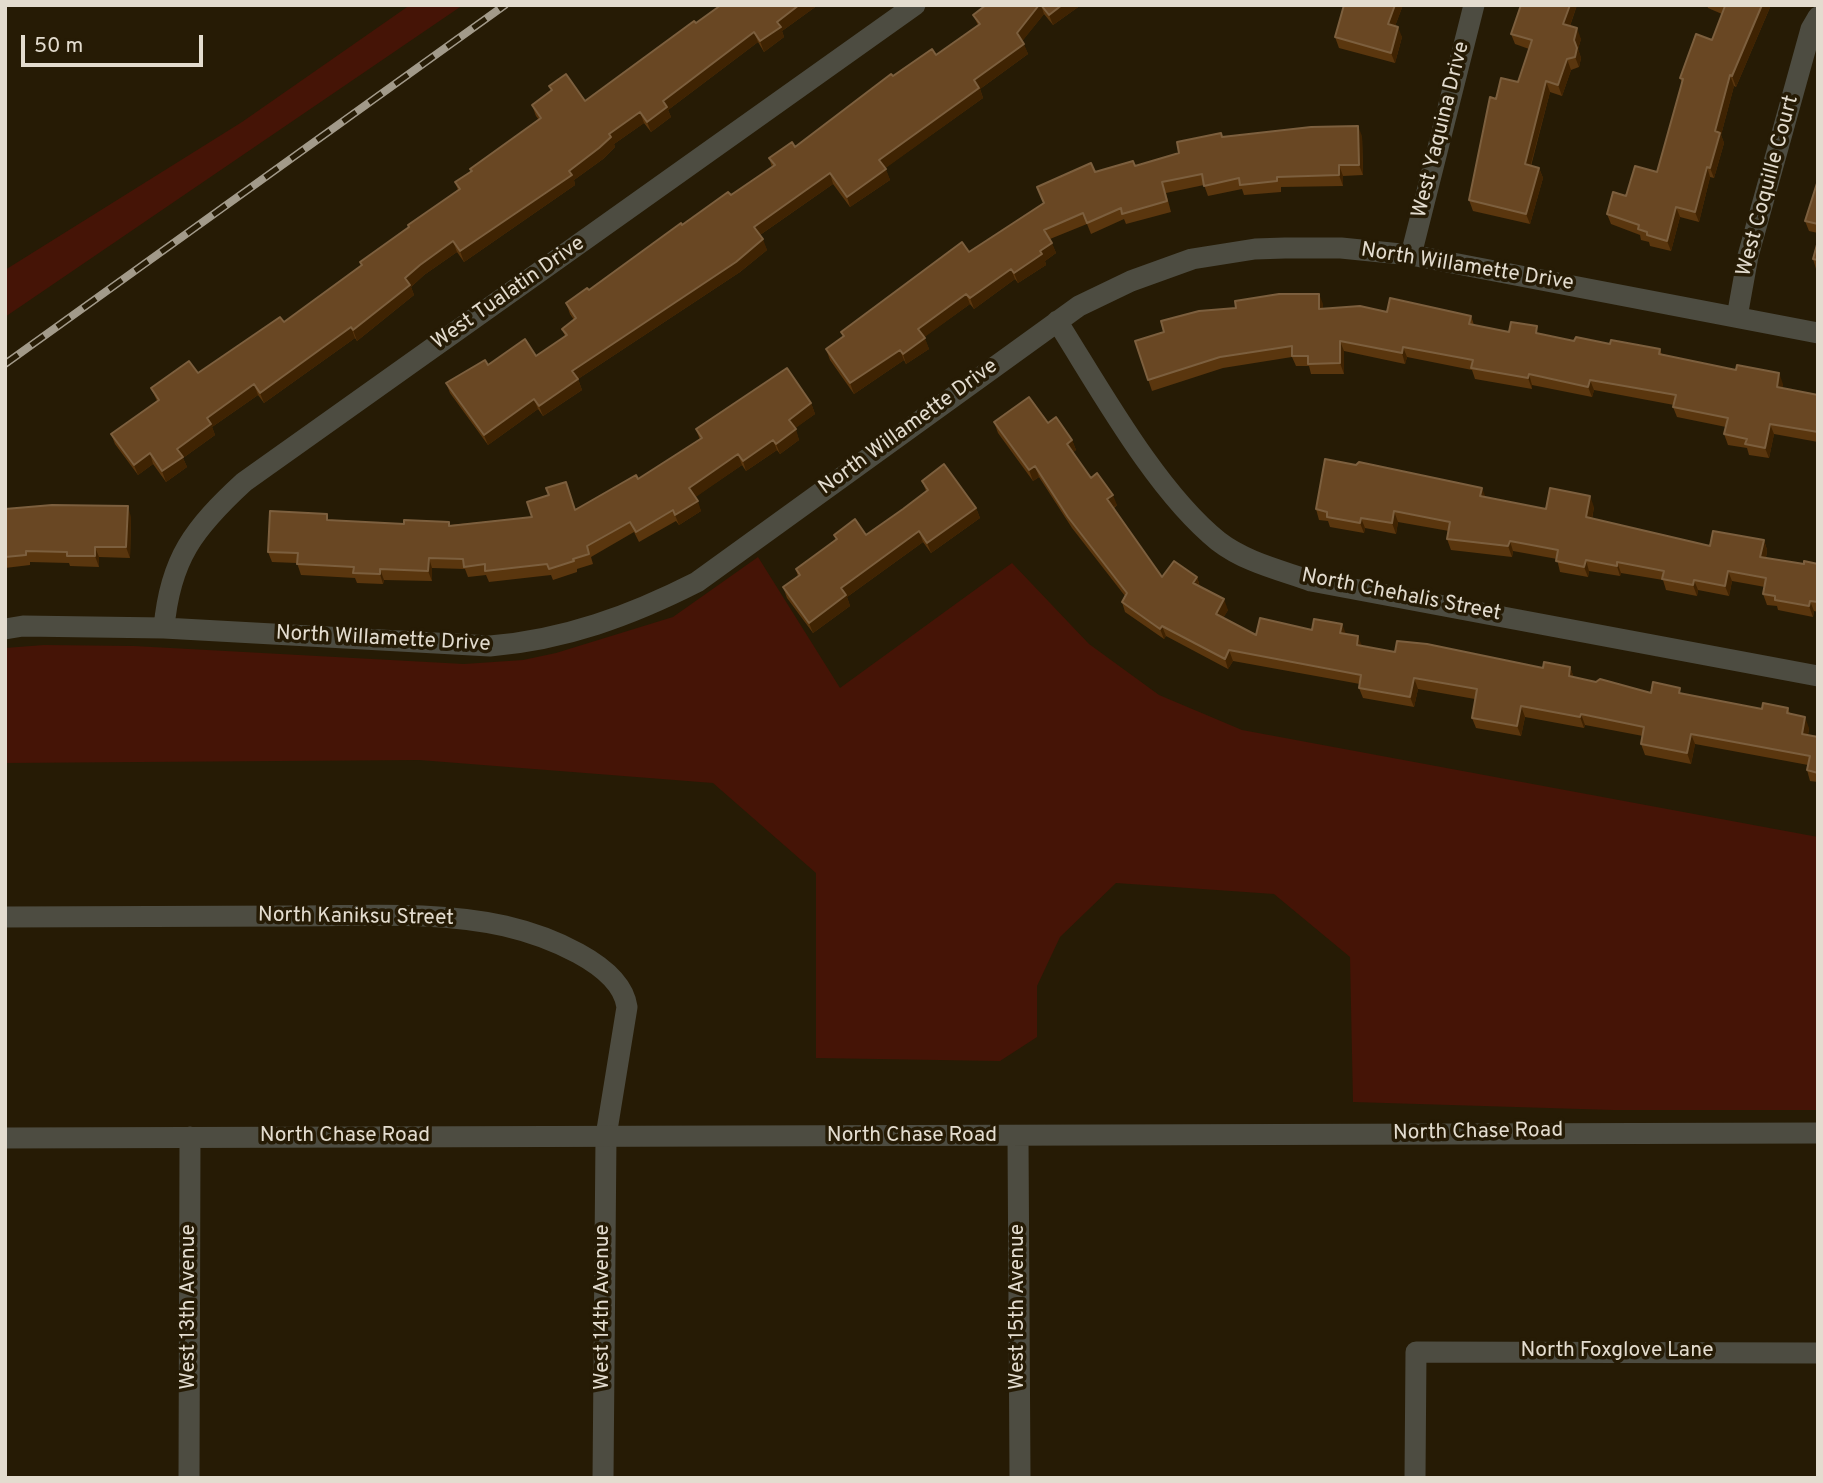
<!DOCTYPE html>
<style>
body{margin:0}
#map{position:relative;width:1823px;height:1483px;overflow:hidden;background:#261b05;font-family:Overpass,sans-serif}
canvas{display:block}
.frame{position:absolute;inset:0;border:7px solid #e3dccf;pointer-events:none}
.scale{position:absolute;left:21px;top:35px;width:182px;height:32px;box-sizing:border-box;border:4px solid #e3dccf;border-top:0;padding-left:9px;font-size:21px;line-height:24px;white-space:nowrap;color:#e3dccf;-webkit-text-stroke:5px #261b05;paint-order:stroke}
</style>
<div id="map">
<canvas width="1823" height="1483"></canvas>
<div class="frame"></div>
<div class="scale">50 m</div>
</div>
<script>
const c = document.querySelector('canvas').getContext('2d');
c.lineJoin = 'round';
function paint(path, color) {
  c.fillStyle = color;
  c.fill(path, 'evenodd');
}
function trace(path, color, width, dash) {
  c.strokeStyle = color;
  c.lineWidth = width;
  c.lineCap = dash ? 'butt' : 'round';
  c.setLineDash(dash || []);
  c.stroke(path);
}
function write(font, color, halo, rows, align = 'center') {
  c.font = font + ' Overpass,sans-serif';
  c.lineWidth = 7;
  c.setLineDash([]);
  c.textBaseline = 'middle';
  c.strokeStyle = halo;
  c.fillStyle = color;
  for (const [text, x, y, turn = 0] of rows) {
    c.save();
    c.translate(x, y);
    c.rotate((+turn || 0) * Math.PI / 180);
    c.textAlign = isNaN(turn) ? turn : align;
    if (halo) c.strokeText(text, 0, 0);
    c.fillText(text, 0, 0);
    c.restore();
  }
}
paint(new Path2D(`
 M410 5H463L5 317V270L242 122Z
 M758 557 840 688 1012 563 1089 644 1159 695 1242 730 1818 837V1110H1613L1353 1102 1350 957 1274 894 1116 883 1060 937 1037 986V1037L1000 1061 816 1058V873L713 783 419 760 5 763V648L44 645 134 646 464 664 523 660 556 653 673 617Z`), '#451406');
trace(new Path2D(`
 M1411 255 1474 5
 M1737 317 1748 256 1811 29 1818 17
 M1057 321C1100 389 1156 491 1218 541 1245 562 1280 570 1311 581L1818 676
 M164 628C170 559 194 528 244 482L915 5
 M5 629 23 626 164 628 490 646C564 640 630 616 697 582L1079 306 1131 281 1192 259 1255 249 1285 248H1341L1411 255 1818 333
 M5 917C103 917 200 916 298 916 366 916 438 911 505 926 544 935 621 963 627 1007L606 1136 603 1478
 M189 1478 190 1137
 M1415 1478 1416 1352 1818 1353`), '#4d4c41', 21);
trace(new Path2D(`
 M1018 1137 1020 1478
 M5 1138 1818 1133`), '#4d4c41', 21);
const rail = new Path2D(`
 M5 364 505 5`);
trace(rail, '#a29a8a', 8);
trace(rail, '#261b05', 5, [16]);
paint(new Path2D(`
 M721 5H818L782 31 784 37 764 52 758 42 668 110 671 117 651 132 644 123 614 144 615 147 603 159 574 180 575 185 464 262 457 252 424 275 411 287 414 295 357 341 355 338 264 403 258 395 212 427 215 435 183 458 187 467 166 482 153 464 138 475 115 444 111 434 157 401 151 388 198 373 284 322 361 266 360 262 409 227 408 225 458 190 455 182 471 172 470 169 539 120 536 116 532 105 551 91 549 86 585 101Z
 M986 5H1081L1053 25 1044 14 1022 41 1028 54 980 89 983 98 885 168 890 180 850 207 833 184 760 235 767 250 740 272 578 379 582 390 543 416 538 409 488 445 450 393 446 383 488 365 536 356 565 336 562 329 574 320 570 314 566 303 589 290 682 225 731 195 772 167 769 158 795 147 893 76 936 55 978 25 973 15Z
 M1344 5H1403L1395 26 1402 37 1395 63 1339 48 1335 37Z
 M1521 5H1577L1570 26 1581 39 1578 49 1581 58 1579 67 1571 70 1562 96 1550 92 1531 166 1539 168 1543 178 1530 224 1473 211 1469 200 1496 99 1518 82 1529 49 1515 44 1511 34Z
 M1707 5H1771L1736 87 1734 86 1721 135 1724 143 1714 178 1710 177 1699 222 1680 217 1671 251 1650 246 1649 242 1641 240 1640 235 1611 224 1607 214 1626 196 1657 172 1682 83 1680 78 1712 40 1722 14 1708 8Z
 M1221 133 1222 137 1362 136 1363 175 1343 176V186L1281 187V192L1244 195 1242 189 1208 196 1204 185 1166 193 1171 212 1126 224 1124 219 1091 234 1087 224 1050 239 1056 253 1045 261 1046 265 1018 283 1015 279 974 309 970 304 924 337 929 349 906 364 904 360 854 394 830 360 826 349 843 337 841 332 969 252 1044 204 1037 187 1095 172 1135 166 1179 153Z
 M1818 180V233L1809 231 1805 221Z
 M1818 241V270L1816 269 1813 259Z
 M1323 304V308L1471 316 1474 325 1509 332 1540 334 1574 341 1660 349 1662 355 1783 384 1782 388 1818 395V394V442L1774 434 1769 458 1749 455 1747 448 1728 445 1724 434 1726 427 1677 417 1673 407 1674 405 1594 390 1592 397 1532 385V389L1475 379 1472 370 1407 357 1405 364 1344 351V374H1311L1309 366H1296L1292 357 1223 368 1152 391 1135 341Z
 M811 403 815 414 795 428 799 440 780 454 777 450 746 471 742 465 695 497 701 511 679 525 676 521 639 542 634 532 591 557 593 564 577 569V572L553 580 551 575 489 582 486 575 468 577 465 569 432 568V581L384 580 383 584 357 583 355 578 301 575 297 563 272 562 268 552 329 520 404 524 449 522 450 525 532 517 575 509 638 479 700 440 696 429Z
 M994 422 1048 423 1072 440 1076 450 1073 452 1091 478 1117 505 1114 508 1162 577H1197L1200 587 1228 610 1223 618 1256 635 1312 630 1346 634 1362 646 1395 652 1543 668 1570 667 1574 678 1651 693H1682L1762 709 1788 708 1790 714 1809 728 1808 735 1818 737V782L1810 781 1807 770 1808 765 1695 744 1691 764 1645 755 1641 744 1643 736 1585 725 1584 728 1525 717 1521 736 1476 728 1472 718 1475 699 1418 689 1414 707 1363 698 1359 688 1360 684 1233 661 1228 669 1166 636 1164 639 1125 612 1122 602 1125 596 1072 528 1039 477 1033 481 998 433Z
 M1356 465 1485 497 1546 509 1594 507 1592 519 1710 546 1764 540 1767 550 1766 558 1804 564H1818V612L1814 611 1813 617 1778 610 1777 606 1767 605 1763 594 1765 587 1732 581 1729 596 1698 590 1697 596 1666 590 1663 580 1621 573 1620 576 1589 571 1588 577 1560 572 1557 559 1513 551 1512 557 1451 550 1447 539 1449 531 1398 522 1396 534 1365 528 1364 533 1330 527 1328 521 1319 520 1316 509Z
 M922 481 976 508 980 518 931 553 923 542 847 597 850 606 813 633 787 598 783 587 798 577 796 569 836 540 834 535H866L903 509 926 491Z
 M5 509 131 517 130 558 99 557V567L70 566 69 563 30 562V565L5 568Z`), '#5a360e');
paint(new Path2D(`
 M800 5H818L782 31 784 37 764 52 760 41 777 22Z
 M1039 5H1041L1044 14 1020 44 1017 33Z
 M1062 5H1081L1053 25 1049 15Z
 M1395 5H1403L1392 34 1388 24Z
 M1570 5H1577L1567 34 1563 24Z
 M1762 5H1771L1736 87 1732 76Z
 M1398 27 1402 37 1395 63 1391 53Z
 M1577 28 1581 39 1578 49 1581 58 1579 67 1575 57 1574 40Z
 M754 32 758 42 668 110 671 117 651 132 647 122 663 101Z
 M1024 44 1028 54 980 89 983 98 883 170 879 160 974 80Z
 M1567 59 1571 70 1562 96 1558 85Z
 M1730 75 1734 86 1721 135 1724 143 1714 178 1710 168 1715 131Z
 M1546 81 1550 92 1528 175 1525 164Z
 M640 112 644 123 614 144 615 147 603 159 574 180 575 185 464 262 460 251 569 171 609 134Z
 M1358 126 1362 136 1363 175 1359 165Z
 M1339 165 1343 176V186L1339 175Z
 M1707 167 1710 177 1699 222 1695 212Z
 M1539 168 1543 178 1530 224 1526 214Z
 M886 169 890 180 850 207 847 197Z
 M830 173 833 184 757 237 754 227Z
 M1676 207 1680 217 1671 251 1667 241Z
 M763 239 767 250 740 272 578 379 582 390 543 416 539 406 572 371Z
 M453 241 457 252 424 275 411 287 414 295 357 341 353 330 405 278 420 265Z
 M1052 243 1056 253 1045 261 1046 265 1018 283 1014 273 1040 251Z
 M1011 269 1015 279 974 309 970 298Z
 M966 294 970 304 922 339 918 329Z
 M1319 294 1323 304V319L1319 309Z
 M351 327 355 338 264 403 260 393Z
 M925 338 929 349 906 364 903 354Z
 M1340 341 1344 351V374L1340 363Z
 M1403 347 1407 357 1405 364 1402 353Z
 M900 350 904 360 854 394 850 383Z
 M1779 373 1783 384 1781 398 1777 387Z
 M1529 374 1532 385V389L1528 378Z
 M1590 380 1594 390 1592 397 1588 387Z
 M254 384 258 395 212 427 215 435 183 458 187 467 166 482 162 471 177 449 207 418Z
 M534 399 538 409 488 445 484 435Z
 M811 403 815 414 793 430 789 420Z
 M1770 424 1774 434 1769 458 1765 448Z
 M796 429 799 440 780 454 776 444Z
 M773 440 777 450 746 471 743 461Z
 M1072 440 1076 450 1071 454 1067 444Z
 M150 453 153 464 138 475 134 465Z
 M738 454 742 465 693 499 689 488Z
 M1035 466 1039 477 1033 481 1029 470Z
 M1482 488 1486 498 1480 496Z
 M1113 495 1117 505 1111 509 1107 499Z
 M1590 496 1594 507 1590 528 1586 517Z
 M698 501 701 511 679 525 675 515Z
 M128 506 131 517 130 558 126 547Z
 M976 508 980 518 931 553 927 543Z
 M1394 511 1398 522 1396 534 1392 523Z
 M1361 518 1365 528 1364 533 1360 523Z
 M919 531 923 542 847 597 850 606 813 633 809 623 841 588Z
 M1764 540 1767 550 1764 567 1760 557Z
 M1510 541 1513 551 1512 557 1508 546Z
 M95 547 99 557V567L95 556Z
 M429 558 432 568V581L428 571Z
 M1586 560 1589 571 1588 577 1584 567Z
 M1617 562 1621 573 1620 576 1617 566Z
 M380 569 384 580 383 584 380 574Z
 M1728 571 1732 581 1729 596 1725 586Z
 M1197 577 1200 588 1193 583Z
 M1694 580 1698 590 1697 596 1693 585Z
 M1224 599 1228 610 1219 625 1216 614Z
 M1810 601 1814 611 1813 617 1809 606Z
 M1342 624 1346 634 1340 633Z
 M1162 626 1166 636 1164 639 1160 629Z
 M1358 636 1362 646 1357 645Z
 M1229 650 1233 661 1228 669 1225 659Z
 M1570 667 1574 678 1569 676Z
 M1414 678 1418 689 1414 707 1410 697Z
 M1521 706 1525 717 1521 736 1517 726Z
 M1581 714 1585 725 1584 728 1580 717Z
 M1805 717 1809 728 1806 744 1802 734Z
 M1691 734 1695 744 1691 764 1687 753Z`), '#3f2302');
const building = new Path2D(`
 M721 5H799L777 22 781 27 760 41 754 32 663 101 667 107 647 122 640 112 609 134 611 137 599 148 569 171 572 175 460 251 453 241 420 265 405 278 410 285 353 330 351 327 260 393 254 384 207 418 211 424 177 449 183 457 162 471 150 453 134 465 111 434 159 400 151 388 189 361 198 373 280 317 284 322 362 265 360 262 409 227 408 225 460 189 455 182 472 171 470 169 541 118 532 105 552 90 549 86 566 74 585 101 694 21 696 23Z
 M986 5H1039L1017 33 1024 44 974 80 979 88 879 160 886 169 847 197 830 173 754 227 763 239 736 262 572 371 578 379 539 406 534 399 484 435 446 383 485 360 488 365 525 339 536 356 567 335 562 329 576 318 566 303 587 288 589 290 681 223 682 225 728 192 731 195 775 165 769 158 792 142 795 147 891 74 893 76 932 49 936 55 980 24 973 15Z
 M1041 5H1062L1049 15Z
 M1344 5H1395L1388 24 1398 27 1391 53 1335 37Z
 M1521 5H1570L1563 24 1577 28 1574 40 1577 48 1575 57 1567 59 1558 85 1546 81 1525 164 1539 168 1526 214 1469 200 1490 97 1496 99 1501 78 1518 82 1532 40 1511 34Z
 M1724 5H1762L1732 76 1730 75 1715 131 1720 133 1710 168 1707 167 1695 212 1676 207 1667 241 1647 235V232L1638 229 1639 225 1607 214 1613 192 1626 196 1635 166 1657 172 1683 79 1680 78 1696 34 1712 40 1725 6Z
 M1358 126 1359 165H1339V175L1277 177V181L1240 185 1239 178 1204 186 1202 174 1162 182 1167 201 1122 214 1121 208 1087 223 1083 213 1044 230 1052 243 1040 251 1042 254 1014 273 1011 269 970 298 966 294 918 329 925 338 903 354 900 350 850 383 826 349 844 336 841 332 962 242 969 252 1044 203 1037 187 1091 163 1095 172 1133 161 1135 166 1179 153 1177 142 1221 133 1222 137 1311 127Z
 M1818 180V224L1805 221Z
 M1818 241V260L1813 259Z
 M1279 294H1319V309L1360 306 1387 312 1390 298 1471 316 1469 324 1509 332 1511 322 1537 326 1536 333 1574 341 1576 337 1610 344 1611 340 1660 349 1659 354 1736 370 1737 365 1779 373 1777 387 1818 395V394V432L1770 424 1765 448 1745 444 1747 439 1724 434 1728 418 1673 407 1676 395 1590 380 1588 387 1529 374 1528 378 1471 368 1473 360 1403 347 1402 353 1340 341V363L1308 364V356H1292V346L1220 357 1148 380 1135 341 1164 332 1161 321 1199 311 1236 308 1235 301Z
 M787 368 811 403 789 420 796 429 776 444 773 440 743 461 738 454 689 488 698 501 675 515 673 510 636 532 630 522 587 546 589 554 573 559 574 561 549 569 547 564 485 571V564L464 567 463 559 429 558 428 571 380 569V574L353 573 354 567 297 564 298 553 268 552 270 511 327 514V520L404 524V520L449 522V526L532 517 527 502 549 495 546 488 566 482 575 510 636 475 638 479 702 438 696 429Z
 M1029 397 1048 423 1056 417 1072 440 1067 444 1091 478 1097 473 1113 495 1107 499 1162 577 1174 561 1197 577 1193 583 1224 599 1216 614 1256 635 1260 618 1312 630 1314 619 1342 624 1340 633 1358 636 1357 645 1395 652 1397 641 1427 644 1543 668 1544 662 1570 667 1569 676 1596 682 1600 679 1651 693 1653 682 1680 688 1679 693 1762 709 1763 703 1788 708 1787 713 1805 717 1802 734 1818 737V773L1807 770 1810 756 1691 734 1687 753 1641 744 1644 727 1581 714 1580 717 1521 706 1517 726 1472 718 1477 689 1414 678 1410 697 1359 688 1361 675 1229 650 1225 659 1162 626 1160 629 1122 602 1127 593 1068 517 1035 466 1029 470 994 422Z
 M1325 459 1356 465 1359 462 1482 488 1480 496 1546 509 1550 488 1590 496 1586 517 1710 546 1713 531 1764 540 1760 557 1804 564V561L1818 564V602L1810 601 1809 606 1775 600V596L1763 594 1766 578 1728 571 1725 586 1694 580 1693 585 1662 579 1664 571 1617 562V566L1586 560 1584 567 1556 561 1558 550 1510 541 1508 546 1447 539 1450 522 1394 511 1392 523 1361 518 1360 523 1327 517V512L1316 509Z
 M944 464 976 508 927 543 919 531 841 588 846 595 809 623 783 587 800 575 796 569 837 539 834 535 855 519 866 535 903 509 928 490 922 481Z
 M52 505 128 506 126 547H95V556H67V552L26 551V555L5 557V509Z`);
paint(building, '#694723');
trace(building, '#7c5f3e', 2);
write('21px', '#e3dccf', '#261b05', [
 ["West Yaquina Drive",1442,130,-76],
 ["West Coquille Court",1769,186,-75],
 ["North Willamette Drive",1467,268,9],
 ["West Tualatin Drive",509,294,-35],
 ["North Willamette Drive",909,428,-36],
 ["North Chehalis Street",1401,596,11],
 ["North Willamette Drive",383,640,3],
 ["North Kaniksu Street",356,918,1],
 ["North Chase Road",1478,1133,-1],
 ["North Chase Road",345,1137],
 ["North Chase Road",912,1137],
 ["West 13th Avenue",190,1307,-90],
 ["West 14th Avenue",604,1307,-90],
 ["West 15th Avenue",1019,1307,-90],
 ["North Foxglove Lane",1617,1352]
]);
</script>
